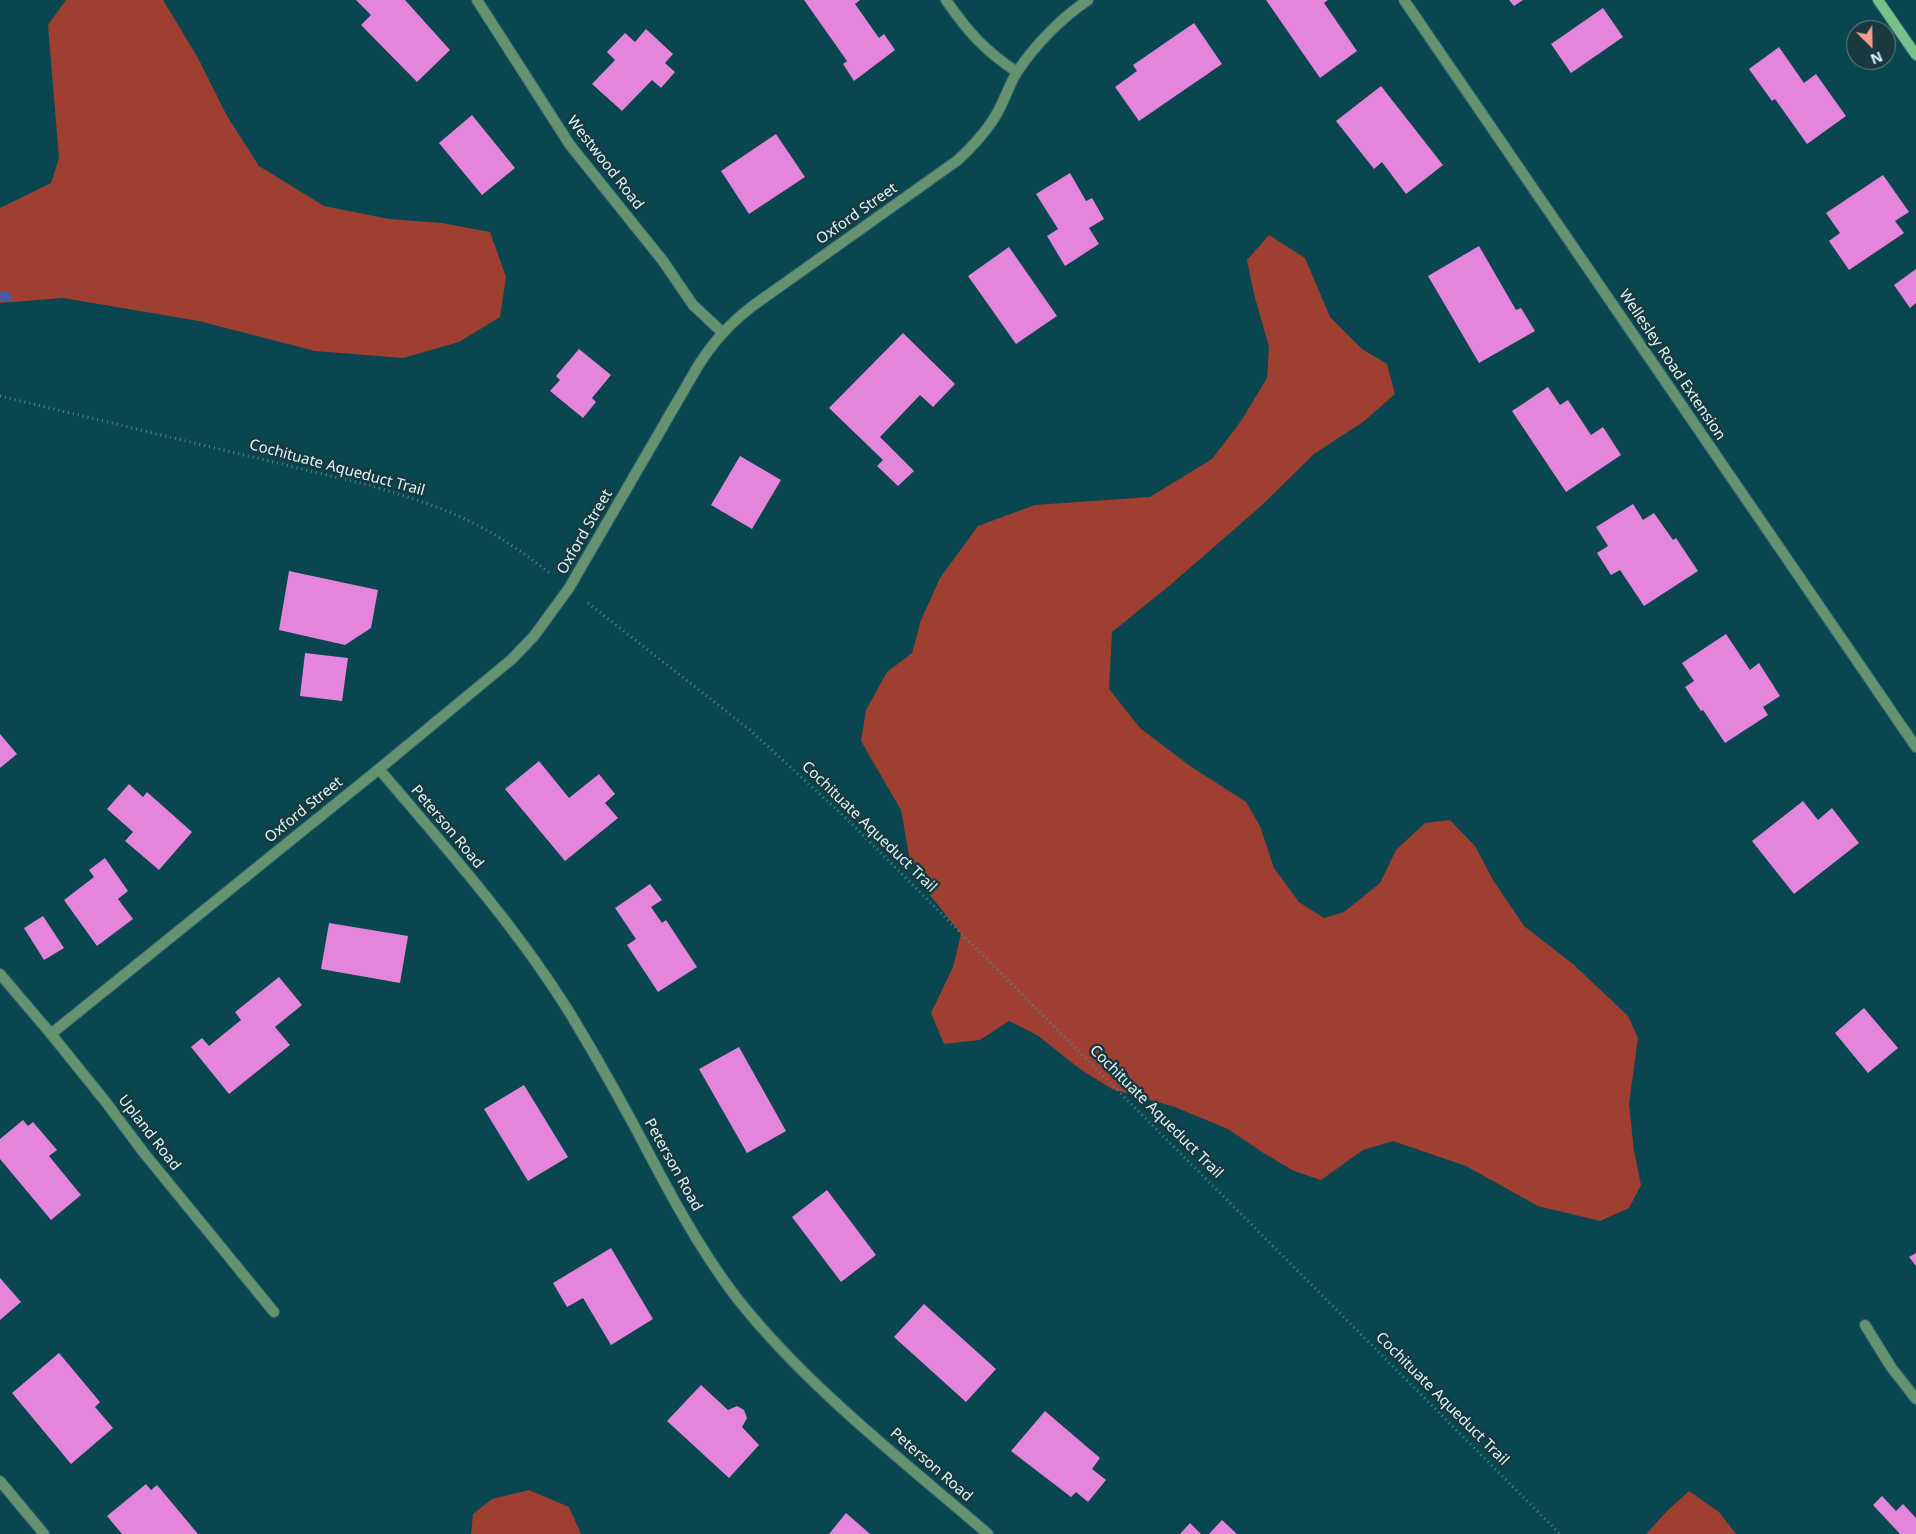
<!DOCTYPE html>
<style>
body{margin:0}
#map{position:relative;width:1916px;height:1534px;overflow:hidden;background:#094650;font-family:"Noto Sans",sans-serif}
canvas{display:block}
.north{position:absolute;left:1846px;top:20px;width:50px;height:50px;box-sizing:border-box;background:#19393f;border:1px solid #67858b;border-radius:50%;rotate:157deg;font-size:14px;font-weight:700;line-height:20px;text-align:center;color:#dcf8fd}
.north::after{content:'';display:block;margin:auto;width:18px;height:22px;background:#f59d8d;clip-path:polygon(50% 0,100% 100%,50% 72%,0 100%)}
</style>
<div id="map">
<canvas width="1916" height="1534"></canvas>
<div class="north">N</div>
</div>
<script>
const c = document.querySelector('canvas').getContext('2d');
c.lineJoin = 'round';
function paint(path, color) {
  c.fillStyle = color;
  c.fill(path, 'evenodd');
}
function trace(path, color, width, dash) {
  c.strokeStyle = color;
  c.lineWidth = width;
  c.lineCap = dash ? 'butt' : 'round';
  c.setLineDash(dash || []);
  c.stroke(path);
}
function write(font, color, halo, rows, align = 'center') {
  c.font = font + ' "Noto Sans",sans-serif';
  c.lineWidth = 5;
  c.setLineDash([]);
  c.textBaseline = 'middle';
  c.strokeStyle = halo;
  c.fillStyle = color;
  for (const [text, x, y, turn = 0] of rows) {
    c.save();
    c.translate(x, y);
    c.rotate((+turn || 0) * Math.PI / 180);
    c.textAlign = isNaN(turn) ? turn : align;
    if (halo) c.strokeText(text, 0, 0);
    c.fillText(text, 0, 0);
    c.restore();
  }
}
paint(new Path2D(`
 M66 0H163L198 58 227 116 259 166 324 206 389 219 442 223 490 232 506 277 500 317 459 342 403 358 315 351 199 321 63 298 0 303V208L51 183 59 158 48 25Z
 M1269 235 1305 258 1330 317 1362 349 1387 364 1395 394 1363 422 1314 454 1261 506 1169 586 1112 632 1109 689 1140 728 1190 766 1246 802 1260 826 1274 868 1299 902 1324 918 1344 912 1380 883 1396 850 1425 823 1450 820 1475 846 1493 880 1524 926 1573 964 1628 1016 1638 1038 1629 1104 1634 1151 1641 1185 1629 1208 1600 1221 1538 1206 1466 1166 1393 1141 1363 1150 1321 1180 1294 1171 1265 1154 1228 1129 1175 1107 1112 1089 1080 1069 1037 1035 1009 1021 980 1040 944 1044 931 1013 953 967 961 934 930 895 909 855 901 810 861 741 866 710 887 672 912 653 921 620 940 578 978 526 1035 505 1150 497 1212 459 1241 421 1267 378 1269 347 1254 294 1247 260Z
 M529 1490 569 1507 581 1534H471L473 1514 492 1499Z
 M1689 1491 1719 1512 1736 1534H1646L1668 1510Z`), '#9e3f31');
trace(new Path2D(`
 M0 296 7 297`), '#5058a0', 10);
paint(new Path2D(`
 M356 0H405L450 50 417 82 361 25 371 15Z
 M804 0H860L855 4 879 38 884 34 895 50 854 81 843 64 847 61Z
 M1266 0H1328L1324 3 1357 51 1320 78Z
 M1509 0H1523L1514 6Z
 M1603 8 1623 37 1571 73 1551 44Z
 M1194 23 1222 64 1139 121 1115 87 1137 71 1133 65Z
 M646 29 673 54 665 63 675 72 661 88 652 80 622 111 592 84 615 60 607 52 625 33 635 42Z
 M1779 47 1804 83 1816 74 1846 116 1807 144 1775 99 1772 101 1749 69Z
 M1381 86 1443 165 1406 194 1382 162 1374 169 1336 121Z
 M472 115 515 168 482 195 439 143Z
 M776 134 805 177 749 214 721 171Z
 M1070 173 1086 201 1092 198 1104 219 1089 228 1099 244 1065 266 1047 236 1058 229 1036 194Z
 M1883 175 1909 212 1895 221 1904 233 1849 270 1829 241 1840 233 1826 213Z
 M1479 246 1516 310 1521 308 1535 331 1479 363 1428 276Z
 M1009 247 1057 316 1016 344 968 276Z
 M1916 269V303L1910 308 1894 285Z
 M903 333 955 384 933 407 920 395 880 437 914 471 898 486 877 466 883 460 829 408Z
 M579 349 611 375 592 398 596 402 583 418 550 391 560 380 556 376Z
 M1548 387 1560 405 1568 400 1591 435 1603 427 1621 455 1566 492 1512 411Z
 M740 456 781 480 752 529 711 505Z
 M1633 504 1643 520 1654 513 1673 540 1676 538 1698 571 1644 606 1620 570 1611 575 1597 553 1608 546 1596 527Z
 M289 571 378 590 371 628 345 645 279 630Z
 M1726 634 1750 670 1759 663 1780 696 1763 707 1768 715 1725 743 1703 710 1701 711 1685 687 1694 681 1682 663Z
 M305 653 348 658 342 701 300 696Z
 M0 734 17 754 0 768Z
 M539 761 569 798 599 774 615 794 605 803 618 818 565 861 505 789Z
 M129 784 143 797 147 792 192 832 159 870 125 841 133 832 107 809Z
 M1803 801 1818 820 1832 808 1859 843 1794 894 1752 841Z
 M105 858 128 891 118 899 133 919 97 946 64 900 94 877 89 870Z
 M650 884 662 900 651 907 662 923 666 920 697 967 658 992 627 945 636 939 615 908Z
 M43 916 64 948 44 960 24 928Z
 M329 923 408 936 400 983 321 969Z
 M279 977 302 1005 275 1027 290 1045 229 1094 191 1047 202 1038 209 1046 241 1020 235 1012Z
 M1864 1008 1898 1048 1868 1073 1835 1033Z
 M739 1047 786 1131 747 1153 699 1069Z
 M524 1085 568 1157 528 1181 484 1109Z
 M23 1120 28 1126 33 1122 57 1150 49 1156 81 1195 51 1220 0 1159V1139Z
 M827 1190 876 1255 841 1282 792 1217Z
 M611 1248 653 1319 611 1345 583 1298 567 1307 553 1283Z
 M1916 1253V1266L1909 1257Z
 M0 1278 21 1302 0 1320Z
 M924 1304 996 1369 966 1402 894 1337Z
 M59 1353 100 1402 95 1407 113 1428 71 1464 12 1393Z
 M701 1385 728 1410 737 1406 744 1410 747 1418 742 1427 759 1445 729 1478 667 1421Z
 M1045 1411 1100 1458 1092 1469 1106 1480 1088 1502 1076 1492 1071 1497 1011 1451Z
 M146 1484 151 1490 157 1485 198 1534H122L107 1516Z
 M1882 1496 1896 1511 1903 1504 1916 1518V1534H1900L1873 1505Z
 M846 1513 870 1534H829Z
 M1222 1520 1237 1534H1209Z
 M1190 1523 1201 1534H1180Z`), '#e484db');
const minor = new Path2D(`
 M477 0 570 145 663 261 693 305 723 333
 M946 0C968 32 985 51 1017 72
 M1404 0 1916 747
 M379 769C446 848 516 926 571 1015 594 1053 616 1092 637 1131 667 1188 697 1246 736 1297 806 1386 902 1460 988 1534
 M0 974 51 1034 105 1101 144 1153 274 1312
 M51 1034 379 769 512 659 534 636 569 588 698 366C713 342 731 322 754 305L958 160C971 148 983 135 993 120 1003 105 1008 87 1017 72 1035 45 1061 18 1088 0
 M1865 1325 1891 1367 1916 1399
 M0 1481 44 1534`);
const secondary = new Path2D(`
 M1878 0 1916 55`);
trace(minor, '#2f666f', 12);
trace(secondary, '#2f666f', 12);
trace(new Path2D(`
 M0 396 368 485C405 496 443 507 477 525 504 539 528 556 551 574
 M588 603 750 730 849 821 1560 1534`), '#54858d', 3, [1, 4]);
trace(minor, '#65926f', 10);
trace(secondary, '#78c189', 10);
write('15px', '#dcf8fd', '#19393f', [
 ["Westwood Road",605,163,52],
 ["Oxford Street",857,214,-35],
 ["Wellesley Road Extension",1672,365,56],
 ["Cochituate Aqueduct Trail",337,468,15],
 ["Oxford Street",585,532,-60],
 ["Oxford Street",304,810,-39],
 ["Peterson Road",447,827,50],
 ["Cochituate Aqueduct Trail",869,827,44],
 ["Cochituate Aqueduct Trail",1156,1112,45],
 ["Upland Road",149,1133,52],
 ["Peterson Road",673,1165,61],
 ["Cochituate Aqueduct Trail",1442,1399,45],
 ["Peterson Road",931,1465,41]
]);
</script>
